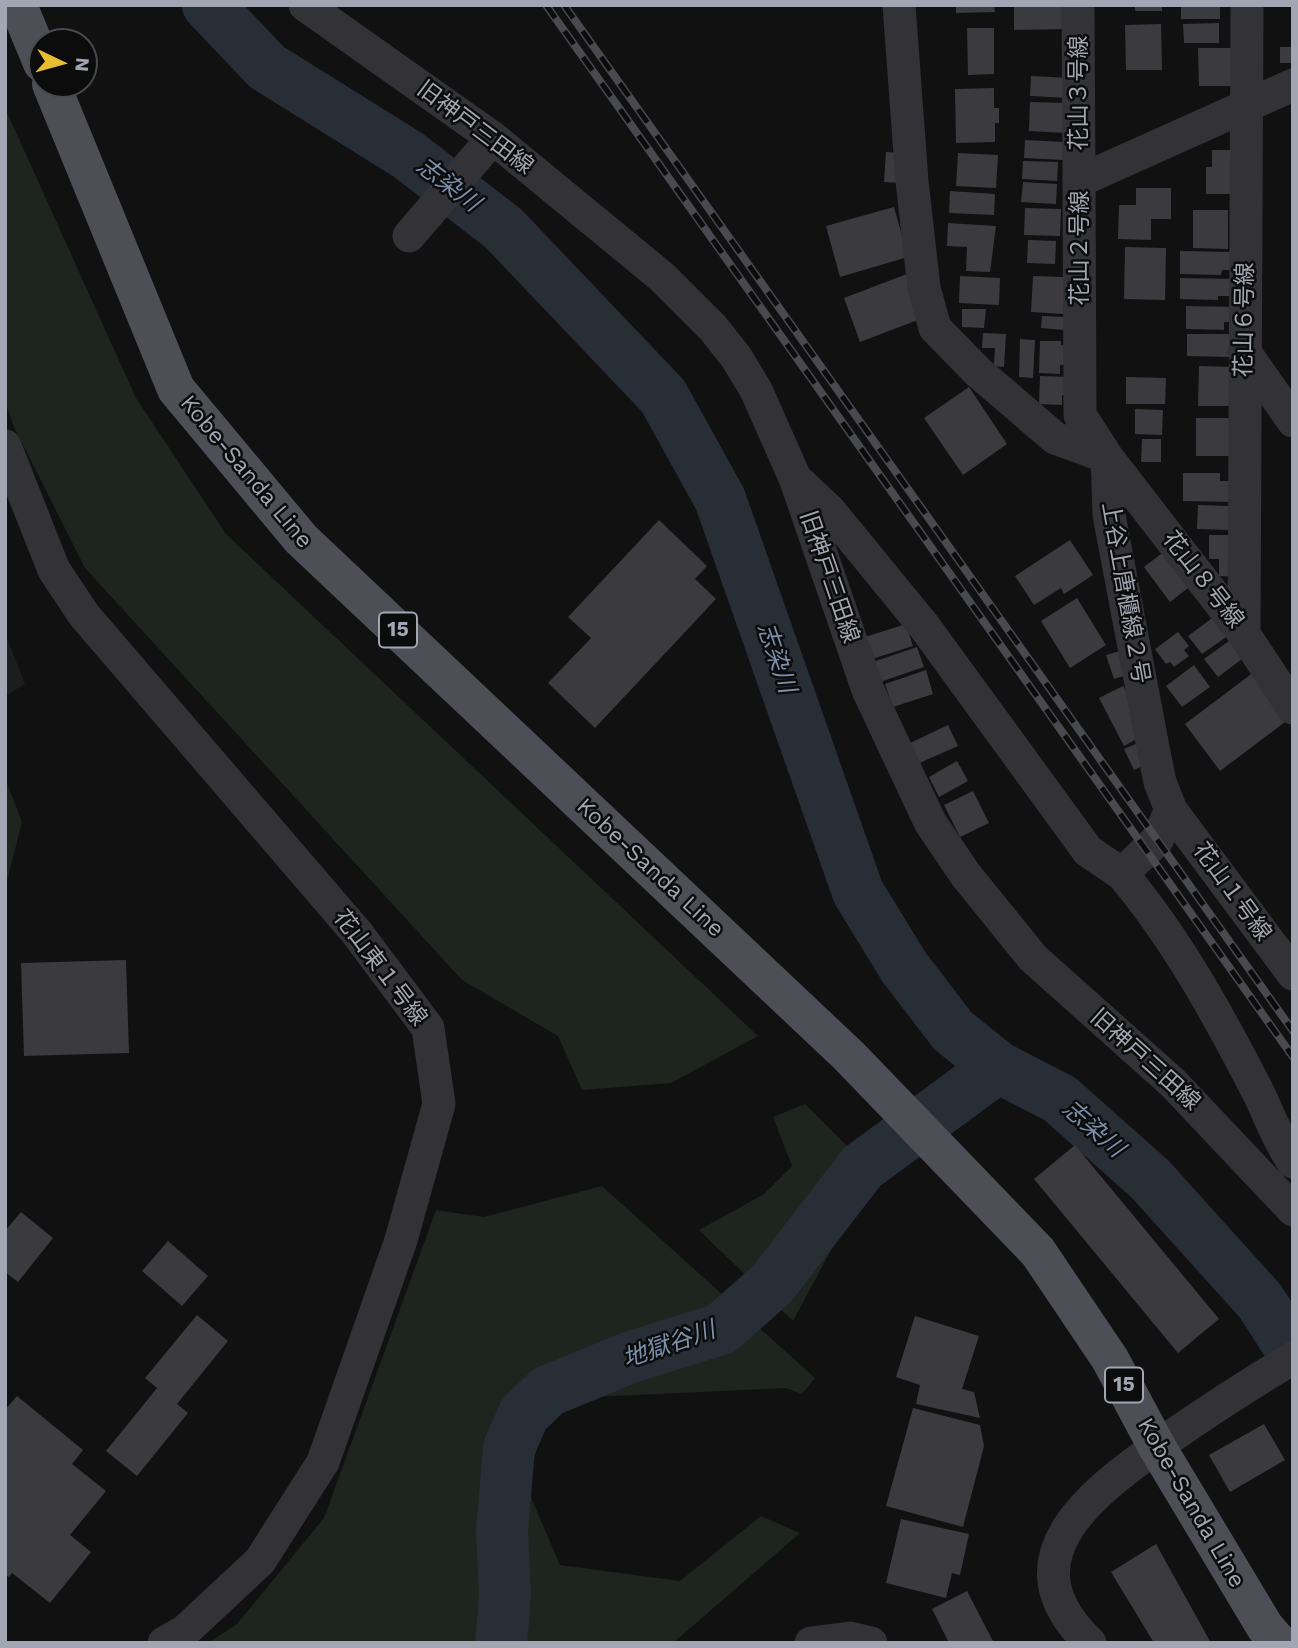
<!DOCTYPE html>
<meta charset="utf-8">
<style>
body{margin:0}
#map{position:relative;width:1298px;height:1648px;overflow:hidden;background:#111112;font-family:"Work Sans",sans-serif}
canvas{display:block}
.frame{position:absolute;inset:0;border:7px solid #a2a6b2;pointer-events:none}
.north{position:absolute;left:28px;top:28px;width:70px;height:70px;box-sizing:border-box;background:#0c0c0d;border:2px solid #484a4f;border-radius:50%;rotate:95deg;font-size:19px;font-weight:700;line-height:28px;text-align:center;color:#a2a6b2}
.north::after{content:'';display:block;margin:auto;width:24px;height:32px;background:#eabc30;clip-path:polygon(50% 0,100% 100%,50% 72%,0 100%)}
</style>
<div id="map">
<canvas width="1298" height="1648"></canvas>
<div class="frame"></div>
<div class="north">N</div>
</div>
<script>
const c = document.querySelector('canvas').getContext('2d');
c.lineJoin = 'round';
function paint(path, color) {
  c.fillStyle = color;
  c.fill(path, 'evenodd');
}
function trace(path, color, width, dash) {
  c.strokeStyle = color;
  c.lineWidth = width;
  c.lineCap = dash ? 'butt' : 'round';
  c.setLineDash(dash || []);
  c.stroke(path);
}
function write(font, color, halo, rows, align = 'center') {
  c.font = font + ' "Work Sans","Noto Sans JP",sans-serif';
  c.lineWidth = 5;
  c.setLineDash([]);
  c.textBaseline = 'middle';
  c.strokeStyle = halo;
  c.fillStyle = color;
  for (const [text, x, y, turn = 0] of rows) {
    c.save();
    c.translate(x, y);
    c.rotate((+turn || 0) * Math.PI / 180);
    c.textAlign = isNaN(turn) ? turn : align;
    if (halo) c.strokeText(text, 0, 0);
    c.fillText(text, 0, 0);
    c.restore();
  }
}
paint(new Path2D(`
 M5 633 25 684 5 696Z`), '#1d1d1f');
paint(new Path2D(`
 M5 108 136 398 226 534 758 1036 671 1083 582 1090 558 1036 462 980 85 568 14 427 5 402Z
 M5 778 22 822 5 889Z
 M805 1104 873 1172 793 1321 699 1230 764 1194 792 1166 773 1117Z
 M602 1186 815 1378 802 1394 786 1388 592 1397 545 1415 527 1488 560 1565 680 1581 761 1516 800 1533 673 1643H208L237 1624 324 1518 436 1210 484 1217Z`), '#1d251e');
trace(new Path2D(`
 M208 5 267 67 408 155 503 228 663 396 720 499 858 892 904 967 953 1031 998 1067 1060 1099 1150 1179 1260 1301 1293 1352
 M501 1643 505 1596 502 1530 509 1448 524 1414 548 1391 631 1357 721 1329 772 1284 862 1167 998 1067`), '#282e35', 52);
paint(new Path2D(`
 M956 5H994L995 12 956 13Z
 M1014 5H1069V29L1014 30Z
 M1135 5H1162V11H1135Z
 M1181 5H1220V19H1181Z
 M1219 23V43H1184L1183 24Z
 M1161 24 1162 70H1126L1125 25Z
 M967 28H994V74L968 75Z
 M1280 47H1293V63H1280Z
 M1198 48H1231V86H1199Z
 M1031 76 1070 78 1069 98 1030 96Z
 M994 88V108H999V123H995V142L956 143 955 89Z
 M1030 102 1066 103 1065 133 1029 131Z
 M1025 140 1064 142 1063 160 1024 158Z
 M1212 150H1238L1237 194H1206V167H1212Z
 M886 152 902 153 900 183 884 182Z
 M958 153 998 155 996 188 956 186Z
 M1023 161 1058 162 1057 181 1022 179Z
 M1023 182 1057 184 1056 204 1021 202Z
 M1136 188H1171V219H1151V240L1118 239 1119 205H1136Z
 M950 191 995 194 994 215 949 213Z
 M894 207 908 257 840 277 826 226Z
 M1025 208 1061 209 1060 236 1024 235Z
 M1193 210H1228V249L1193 248Z
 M948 223 996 226 990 272 966 271 967 247 947 246Z
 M1028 240 1056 241 1055 264 1027 263Z
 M1125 247 1166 248 1165 300 1124 299Z
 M1180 251 1237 252V270H1222L1221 275 1180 274Z
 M907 274 923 318 860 342 844 298Z
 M960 276 1000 278 999 305 959 303Z
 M1033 276 1064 277 1063 314 1031 312Z
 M1180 278 1235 279 1234 296H1218V300L1180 299Z
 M1186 306 1236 307V322H1224V330L1186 329Z
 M962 309H986L984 328 962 327Z
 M1042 316 1065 317V330L1041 328Z
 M983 333 1006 334 1004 367 994 366 995 348H982Z
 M1187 334H1230L1229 357 1187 356Z
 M1020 339 1035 340 1033 378 1019 377Z
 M1040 341H1061V345L1070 346V365H1060V374L1039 373Z
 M1199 366 1236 367V406H1198Z
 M1040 376 1069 377 1068 395H1062V405L1039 404Z
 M1126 377 1166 378 1165 404H1126Z
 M969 387 1007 444 963 475 924 418Z
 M1135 409 1163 410 1162 435 1135 434Z
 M1196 418H1232V456H1196Z
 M1142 439H1161V462H1141Z
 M1183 473H1220V481H1232V502L1183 501Z
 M1198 505 1230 506 1229 530 1197 529Z
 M659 520 707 566 695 579 716 599 595 728 548 683 591 638 568 617Z
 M1209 535H1237L1236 577 1219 576V559H1209Z
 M1070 540 1093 575 1064 594 1061 588 1034 605 1015 576Z
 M1166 550 1192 585 1170 602 1144 567Z
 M1077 598 1106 645 1070 668 1041 621Z
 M1215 616 1229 635 1202 654 1188 636Z
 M906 624 913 646 869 660 862 638Z
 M1178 632 1189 646 1184 650 1189 656 1174 667 1170 662 1166 664 1155 649Z
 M1229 641 1242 659 1218 677 1204 659Z
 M917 647 924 667 880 682 873 662Z
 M1127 649 1134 673 1114 679 1106 655Z
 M1194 665 1210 687 1182 707 1166 686Z
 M926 670 933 694 893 707 885 684Z
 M1254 672 1289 719 1220 771 1185 724Z
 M1123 686 1148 733 1124 746 1099 698Z
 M948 725 958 746 917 764 908 744Z
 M1143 741 1153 761 1134 770 1124 749Z
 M957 761 968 781 939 797 929 777Z
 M973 791 989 823 960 837 944 805Z
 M126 960 129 1053 24 1056 21 963Z
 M1075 1145 1219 1319 1178 1353 1034 1179Z
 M21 1212 53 1238 18 1282 5 1272V1231Z
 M168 1241 208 1276 182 1306 142 1271Z
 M197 1315 228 1341 177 1404 188 1413 137 1476 106 1451 157 1388 145 1378Z
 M915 1316 979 1336 962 1389 974 1392 980 1418 916 1404 920 1385 896 1377Z
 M17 1396 83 1450 72 1464 106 1491 70 1535 91 1552 50 1603 12 1573 9 1577 5 1574V1410Z
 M913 1408 980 1425 984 1446 963 1527 886 1506Z
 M1264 1424 1285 1460 1230 1492 1209 1455Z
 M901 1519 969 1534 960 1575 952 1573 946 1598 886 1583Z
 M1156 1544 1211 1643H1154L1111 1572Z
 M967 1591 994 1643H949L932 1609Z`), '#3b3b3f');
trace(new Path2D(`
 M305 5 493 138 662 277 713 328 736 357 756 390 795 478 868 690 930 822 965 874 1033 958 1173 1083 1293 1210
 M899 5 912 181 924 288 935 328 978 372 1055 438 1107 457 1109 515 1153 747 1160 782 1171 810 1157 840 1122 874C1177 939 1220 1018 1259 1094 1270 1117 1278 1140 1293 1162
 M1078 5 1079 181
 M1293 85 1079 181 1080 415 1107 457 1244 634 1293 708
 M409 236 493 138
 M1244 351 1293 421
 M5 446 54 570 84 615 357 933 428 1028 439 1104 401 1240 323 1462 260 1561 185 1631 164 1643
 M798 481 829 510 924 626 1088 851 1122 874
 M1244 634 1247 5
 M1171 810 1293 974
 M811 1643 850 1638 871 1643
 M1090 1643C1001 1558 1094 1492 1162 1443 1205 1413 1248 1385 1293 1358`), '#323237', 33);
trace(new Path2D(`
 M18 5 42 63
 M51 84 176 389 301 539 849 1056 1038 1252 1110 1359 1157 1447 1265 1627 1279 1643`), '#4e4f56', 38);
const rail = new Path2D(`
 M546 5 1293 1057
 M564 5 1293 1031`);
trace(rail, '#494a50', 8);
trace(rail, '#0c0c0d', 5, [16]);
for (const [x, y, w] of [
 [398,630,38],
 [1124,1385,38]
]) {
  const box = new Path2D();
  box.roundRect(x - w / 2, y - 17.5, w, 35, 5);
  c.fillStyle = '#0c0c0d';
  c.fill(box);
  trace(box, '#a2a6b2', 2);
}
write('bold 21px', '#a2a6b2', null, [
 ["15",398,630],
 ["15",1124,1385]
]);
write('23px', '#a2a6b2', '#0c0c0d', [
 ["花山３号線",1079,93,-90],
 ["旧神戸三田線",475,128,37],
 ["花山２号線",1080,248,-90],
 ["花山６号線",1245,320,-89],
 ["Kobe-Sanda Line",246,472,50],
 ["旧神戸三田線",829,577,71],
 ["花山８号線",1203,580,52],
 ["上谷上唐櫃線２号",1125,593,80],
 ["Kobe-Sanda Line",650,868,43],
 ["花山１号線",1232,892,54],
 ["花山東１号線",380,968,53],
 ["旧神戸三田線",1145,1060,42],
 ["Kobe-Sanda Line",1191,1503,60]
]);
write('italic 24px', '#7a90ad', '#0c0c0d', [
 ["志染川",448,185,37],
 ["志染川",776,658,71],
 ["志染川",1093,1129,41],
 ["地獄谷川",669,1345,-19]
]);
</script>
